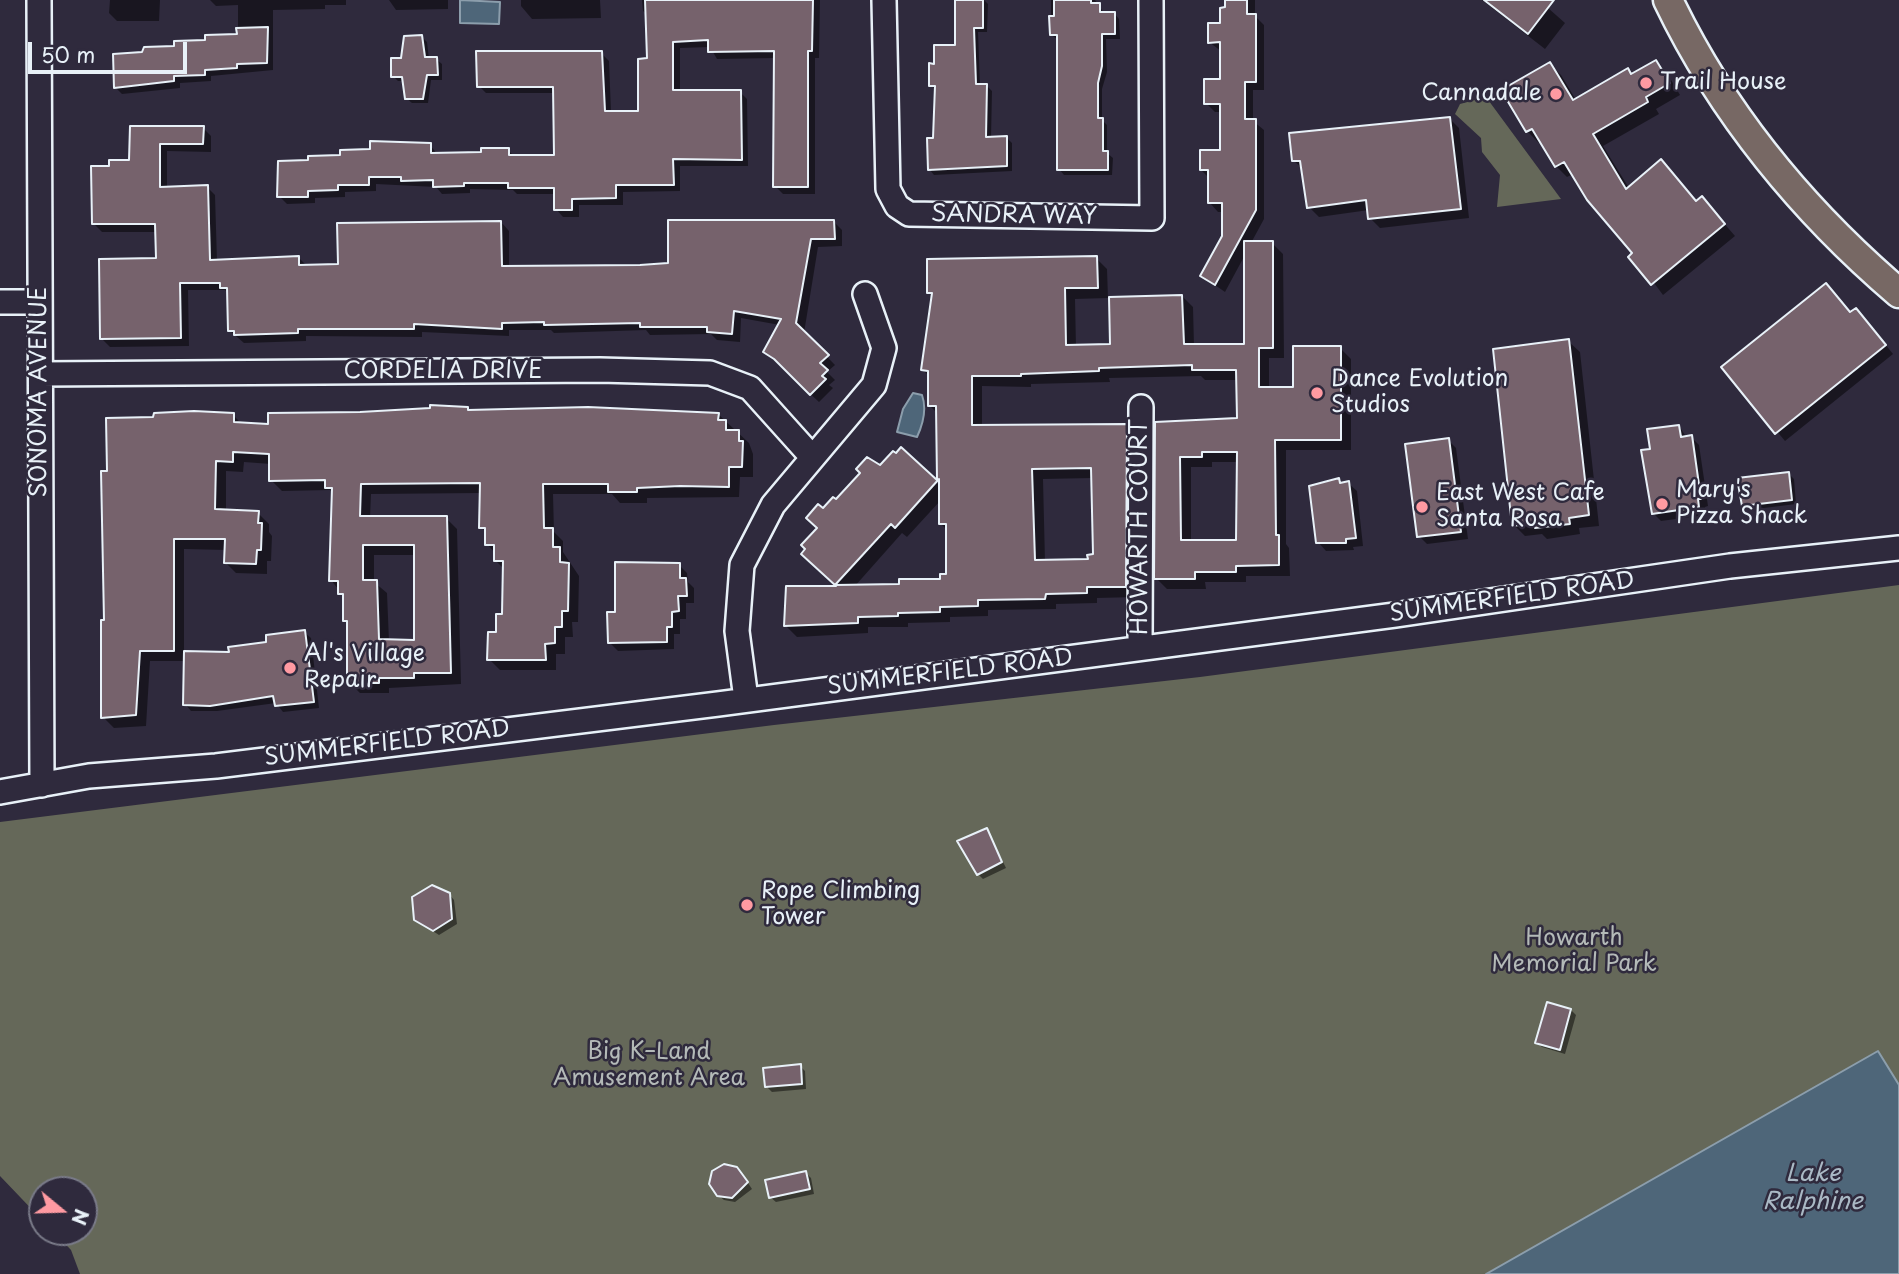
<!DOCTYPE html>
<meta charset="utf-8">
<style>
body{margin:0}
#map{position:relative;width:1899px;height:1274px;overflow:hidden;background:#2f2a3d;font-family:"Playpen Sans",sans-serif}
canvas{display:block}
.north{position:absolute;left:28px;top:1176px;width:70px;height:70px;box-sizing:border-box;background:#2f2a3d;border:2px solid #797a88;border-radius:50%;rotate:109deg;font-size:19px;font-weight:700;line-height:28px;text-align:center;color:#e8f1f8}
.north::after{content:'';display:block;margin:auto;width:24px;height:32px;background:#ff9aa2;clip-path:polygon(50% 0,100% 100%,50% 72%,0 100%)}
.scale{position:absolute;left:28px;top:42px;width:159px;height:32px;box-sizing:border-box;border:4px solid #e8f1f8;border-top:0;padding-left:9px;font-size:21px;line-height:24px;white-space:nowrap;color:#e8f1f8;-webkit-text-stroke:5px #2f2a3d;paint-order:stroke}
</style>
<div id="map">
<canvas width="1899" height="1274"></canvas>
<div class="north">N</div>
<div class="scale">50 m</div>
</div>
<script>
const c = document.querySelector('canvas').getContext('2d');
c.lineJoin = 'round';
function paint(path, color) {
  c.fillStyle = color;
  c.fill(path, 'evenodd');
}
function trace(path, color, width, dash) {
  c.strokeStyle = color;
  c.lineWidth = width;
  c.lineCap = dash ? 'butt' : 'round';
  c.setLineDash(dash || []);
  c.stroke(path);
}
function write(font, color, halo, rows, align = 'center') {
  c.font = font + ' "Playpen Sans",sans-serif';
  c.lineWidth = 5;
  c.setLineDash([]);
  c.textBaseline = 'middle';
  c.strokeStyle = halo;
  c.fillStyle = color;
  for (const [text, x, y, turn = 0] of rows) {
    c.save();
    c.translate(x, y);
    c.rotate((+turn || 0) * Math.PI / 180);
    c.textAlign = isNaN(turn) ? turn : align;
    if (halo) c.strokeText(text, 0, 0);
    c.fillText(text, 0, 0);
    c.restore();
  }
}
paint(new Path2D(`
 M1486 97 1561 199 1497 207 1500 175 1482 152 1481 138 1455 114 1460 104Z
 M1899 585V1274H80L71 1250 54 1232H84V1190H42V1220L0 1176V822L774 725 1200 677Z`), '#656859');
const water = new Path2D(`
 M460 0 500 2 499 24 460 23Z
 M913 393 922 395C927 409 923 424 917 437L897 432 903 409Z
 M1878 1051 1899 1085V1274H1486Z`);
paint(water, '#4e6679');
trace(water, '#8c9eac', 2);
paint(new Path2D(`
 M110 0H160L159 21H117L109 13Z
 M210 0H346V5H325V9L273 10V70L211 76V81L180 83V88L122 94 115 87 143 54 238 35V5L216 6Z
 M389 0H448V9L396 10Z
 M521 0H600L601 18 532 19 521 6Z
 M642 0H820L819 58H815V194H783L775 186V58L717 59 710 47 680 48V91L740 92 747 99 748 166H680V191L623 192V205H579V217H563L556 209V194H517L513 190 470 189V193L442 194 436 187 376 184V191L345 192V197L315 198V203L287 204 279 196 280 162 430 145 438 155 482 154 508 150 515 157H555V93H486L479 86 601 53 609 61 611 112H640L649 60 648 15 643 11Z
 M957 0H984L988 4 987 32H978L980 86H987L992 91 991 138H1007L1012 143V171L934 175 929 169 935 139 936 91 931 85 935 65 957 47Z
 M1051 0H1095L1104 13H1114L1119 19 1120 39H1106L1107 72 1102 89V120L1107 125V153L1113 158 1112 175H1064L1059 169V40L1051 35Z
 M1226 0H1255V16L1264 25V90H1253V121L1264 130V219L1251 243H1272L1283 254 1284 358H1269V389H1295L1340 348 1351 359V450H1286V544L1289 548 1290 576H1246V582H1205L1206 589H1167L1156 578 1157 423 1238 420V380H1205L1201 376 1109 378 1110 382 1031 384V387L982 386V426H1126L1137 437V597L1097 598V603L1056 604V609L988 610V616L950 617V622L908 623V627H868V633L797 637 786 626 839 588 814 565 823 510 902 450 939 485 938 414 930 406 929 376 923 370 933 297 929 293 1096 258 1107 269 1108 298 1075 299 1076 347 1112 346 1182 296 1193 307 1194 346H1246V253L1225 292 1202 276 1224 236V212H1218L1210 203 1209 178 1201 170 1222 152V112H1215L1206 103 1222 81 1221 51 1209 42 1222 25ZM1212 462H1239L1238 542H1191V467H1212ZM1093 478 1095 556 1090 560 1045 562 1043 479ZM941 500V524L948 531V576L941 580 901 586H855L902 533 907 537Z
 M1482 0H1539L1565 23 1545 49Z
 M422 37 427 42 429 59H436L442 64V80H431L428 103H412L406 98 404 81H398L393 76 402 59Z
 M1656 62 1667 73 1680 95 1656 109 1659 114 1603 146 1629 188 1672 173 1697 202 1702 198 1735 236 1663 295 1573 174 1567 177 1556 166 1541 141 1539 143 1527 131 1549 64 1561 75 1576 100Z
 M1449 118 1459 128 1469 218 1380 228 1370 218 1369 210 1319 217 1309 207 1304 170 1294 161Z
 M131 128H203L211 136V152L167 151V188L207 187 215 195 217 261 298 257 307 266H339L501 222 509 231V267L640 266 669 264 834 222 842 230V246L818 247 804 333 835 365 827 372 835 380 829 385 833 388 819 402 765 352 780 325 741 318 740 342 717 340 711 334 650 335 646 330 554 333 551 330H509V336L422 332V337L306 336V341L244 343 230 331 229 294 225 290H188L189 346 110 347 102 339 158 260 157 232H102L94 224 111 168 131 162Z
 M1851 314 1864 318 1893 354 1785 441 1724 368Z
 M1568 341 1580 352 1599 526 1579 528 1580 534 1547 539 1542 534 1525 536 1514 525Z
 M467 409 718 414 749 443 753 454V477H740L739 497 647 498V503H620L612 494H553L554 532 563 541V552L579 576 578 622H572L573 637H565V654H556V670H500L489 659 504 616 505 570 495 560V553L487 544V533L481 527V493L371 494 370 518H446L457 529 461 684 389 688V693H360L349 682V624L345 620V598L331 580 333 494 330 490 282 491 271 480V464L244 462 243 472 226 471V511L258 513 269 524V532L272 536 271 561H267V574L236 573 225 562 226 550 184 549V653L231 654 304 632 311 638 319 708 283 712 276 703 217 711H191L185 704 186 661H150L146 726 114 728 103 717V622L233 415 243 425 270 426 360 414ZM374 555H416V641H389L387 593 374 582Z
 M1679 426 1687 438 1691 437 1699 445 1708 506 1705 507 1706 515 1661 521 1653 513 1652 451Z
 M1448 440 1456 448 1468 539 1427 544 1419 536Z
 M1789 474 1794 479 1796 504 1748 510 1743 505Z
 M1339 480 1342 484 1348 483 1357 491 1363 546 1353 547 1354 550 1326 551 1318 542Z
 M679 565 687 573 688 582 694 588V603H686V619H680V634H674V649L618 651 610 643 616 614Z
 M987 830 1006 868 983 879 978 874Z
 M449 894 454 900 457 924 439 935 416 920Z
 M1571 1010 1576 1015 1565 1054 1542 1047 1537 1042Z
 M800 1066 805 1071 806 1089 772 1092 767 1087Z
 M806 1173 811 1178 814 1194 776 1202 770 1197Z
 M742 1174 752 1189 735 1202 724 1200 718 1195Z`), '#0007');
const building = new Path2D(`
 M645 0H813L812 51H808V187H773L774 51 708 52V40L673 42V90H741L742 160 673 159 674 185H616V198L572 199V210H554V188H508V183H464V186L433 187V180L401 181V177H369V185H338V190L308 191V197H277L278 161 308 160V156L340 155V150L370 149V141L431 143V153L481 152V148H509V155H554L553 87H477L476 51H602L605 111H638V59L647 58Z
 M955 0H983V28H974L976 84H987L986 137 1007 136V166L928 170 927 138H933L935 86H929V63L934 64V45H955Z
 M1054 0H1091V3H1100V12H1115V34H1102V66L1098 83V118H1103V151H1108V170H1057V35H1050L1049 16H1054Z
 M1225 0H1247V14H1256V82H1245V119H1256V210L1215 285 1200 276 1222 236V203H1208V170H1200V150H1220V104H1204V79H1220V42L1208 43V23H1220V8L1225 7Z
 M1484 0H1554L1528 34Z
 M268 27 267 63 237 64V68L205 70V75L174 76V81L114 88 113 54 142 52 144 47 174 46V41L205 40V35L237 34 236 28Z
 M422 35 425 57H437L438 75H427L423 99H405L402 77H391V58H401L404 36Z
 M1656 60 1670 83 1646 97 1648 102 1593 134 1626 189 1661 159 1696 201 1702 196 1725 224 1651 285 1628 257 1632 253 1587 200 1564 162 1555 167 1532 129 1526 132 1501 90 1550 62 1573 100 1628 68 1631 74Z
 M1450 117 1461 209 1368 219 1366 200 1307 208 1300 161H1292L1289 133Z
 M130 126H204L203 144H160V187L208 185 210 260 299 256V265L338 264 337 223 501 221 502 266 640 265 668 263V220H834L835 239H811L796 323 829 355 820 363 828 370 822 376 826 379 810 395 774 359 763 352 781 319 734 311 732 334 707 332V327H640V323L544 325V322L502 323V329L414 324V329H298V333L234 335V331H228L227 288H220V283H180L181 338 100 339 99 259 156 258 155 224H92L91 166H109V160H129Z
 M1244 241H1273V348H1259V387H1293V346H1341V440H1275L1276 535H1279V565L1236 566V572H1195V579H1154L1155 422 1237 418 1236 370H1192V365L1099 368V371L1021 374V376H972V425L1127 424 1126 587H1087V593L1046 594 1045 599 978 600V606L940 607V612L898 613V616L858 617V623L784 626 786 586H836L801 554 805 549 801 545 817 528 806 518 818 504 823 508 833 497 836 499 860 473 856 469 867 457 880 465 893 451 896 453 901 447 937 480 936 406H928V371L921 370 932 293H927V259L1097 256 1098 288H1065L1066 345 1110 344 1109 297 1182 295 1184 344H1244ZM1202 452H1237L1236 540H1181L1180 457H1202ZM1091 468 1093 554 1087 555 1088 559 1035 560 1032 469ZM939 479V524H946V574H940V579H899V584L835 585 891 524 895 528Z
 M1826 283 1850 312 1856 308 1886 345 1775 434 1721 367Z
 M1569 339 1589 515 1569 518 1570 524 1535 528 1534 523 1512 526 1493 349Z
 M430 405 468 407V410L588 407 719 413 718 420H726V430H739V441H743L742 467H729V487L680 486 637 488V492H608V484H543L544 528H553V547H560V562L569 563 568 611H562V627H555V643L545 644 546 660H487L488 632H496V614H502L503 561H494V545H485V528H479L480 483 361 484 360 516H447L451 673H414V678H379V683H347V621H343V594H338V581H329L332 488H325V480L269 481V454L233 452V462L216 461 215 509 259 511 258 523H262L261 550H257L256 564 224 563 225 539H174V651H140L136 715 101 718V620H104L101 471H107L106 418 153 417 154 413 194 411 234 413V422L268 424V413L360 412 430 408ZM363 545H414V640L379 639 377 580H363Z
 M1679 425 1681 437 1692 435 1701 499H1698L1699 507 1652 514 1641 450 1650 449 1647 429Z
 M1449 438 1461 532 1417 537 1405 444Z
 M1789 472 1792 500 1742 506 1737 478Z
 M1339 478 1340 483 1349 481 1356 538 1346 539V543H1316L1309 486Z
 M615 562 680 563V578H686L687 596H678L679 611 672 612V627H667V642L608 643 607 612H615Z
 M305 630 314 702 275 706 273 696 210 706 183 705 184 651 229 652 228 647 266 642V635Z
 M987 828 1002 862 977 875 957 841Z
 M432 885 450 893 452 919 433 931 414 920 412 897Z
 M1547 1002 1571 1009 1560 1050 1535 1043Z
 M801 1064 802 1084 765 1087 763 1068Z
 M724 1164 737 1167 748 1182 732 1198 717 1196 709 1184 712 1171Z
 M806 1171 810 1189 769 1198 765 1180Z`);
paint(building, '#76626c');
trace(building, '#e8f1f8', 2);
const minor = new Path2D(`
 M39 0 42 785
 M884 0 888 189 897 206 909 214 1152 218 1151 0
 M0 302H39
 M41 374 600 370 710 373 750 388 812 457
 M1140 647 1141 407
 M746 699 737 631 742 565 773 505 874 385 884 348 865 294
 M0 792 89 776 216 766 718 704 1395 615 1730 566 1899 548`);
const major = new Path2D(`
 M1668 0C1722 113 1804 212 1899 293`);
trace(minor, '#e8f1f8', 28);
trace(major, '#e8f1f8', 33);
trace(minor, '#2f2a3d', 23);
trace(major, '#776864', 28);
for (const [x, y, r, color] of [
 [1646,83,7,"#ff9aa2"],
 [1556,94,7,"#ff9aa2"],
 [1317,393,7,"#ff9aa2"],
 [1662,504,7,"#ff9aa2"],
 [1422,507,7,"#ff9aa2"],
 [290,668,7,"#ff9aa2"],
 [747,905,7,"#ff9aa2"]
]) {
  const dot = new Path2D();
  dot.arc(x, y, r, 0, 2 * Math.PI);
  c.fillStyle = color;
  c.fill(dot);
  trace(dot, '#2f2a3d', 2.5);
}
write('23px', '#e8f1f8', '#2f2a3d', [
 ["Trail House",1660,83],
 ["Cannadale",1542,94,"right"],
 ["Dance Evolution",1331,380],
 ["Studios",1331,406],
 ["Mary's",1676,491],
 ["Pizza Shack",1676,517],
 ["East West Cafe",1436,494],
 ["Santa Rosa",1436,520],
 ["Al's Village",304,655],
 ["Repair",304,681],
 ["Rope Climbing",761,892],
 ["Tower",761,918]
], 'left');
write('23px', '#e8f1f8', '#2f2a3d', [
 ["SANDRA WAY",1014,216,1],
 ["CORDELIA DRIVE",443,372],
 ["SONOMA AVENUE",40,392,-90],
 ["HOWARTH COURT",1141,527,-90],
 ["SUMMERFIELD ROAD",1512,598,-8],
 ["SUMMERFIELD ROAD",950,673,-7],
 ["SUMMERFIELD ROAD",387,744,-7]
]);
write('23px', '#b4bab8', '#2f2a3d', [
 ["Howarth",1574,939],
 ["Memorial Park",1574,965],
 ["Big K–Land",649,1053],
 ["Amusement Area",649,1079]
]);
write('italic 24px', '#aab9c5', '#2f2a3d', [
 ["Lake",1813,1174],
 ["Ralphine",1813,1202]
]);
</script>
